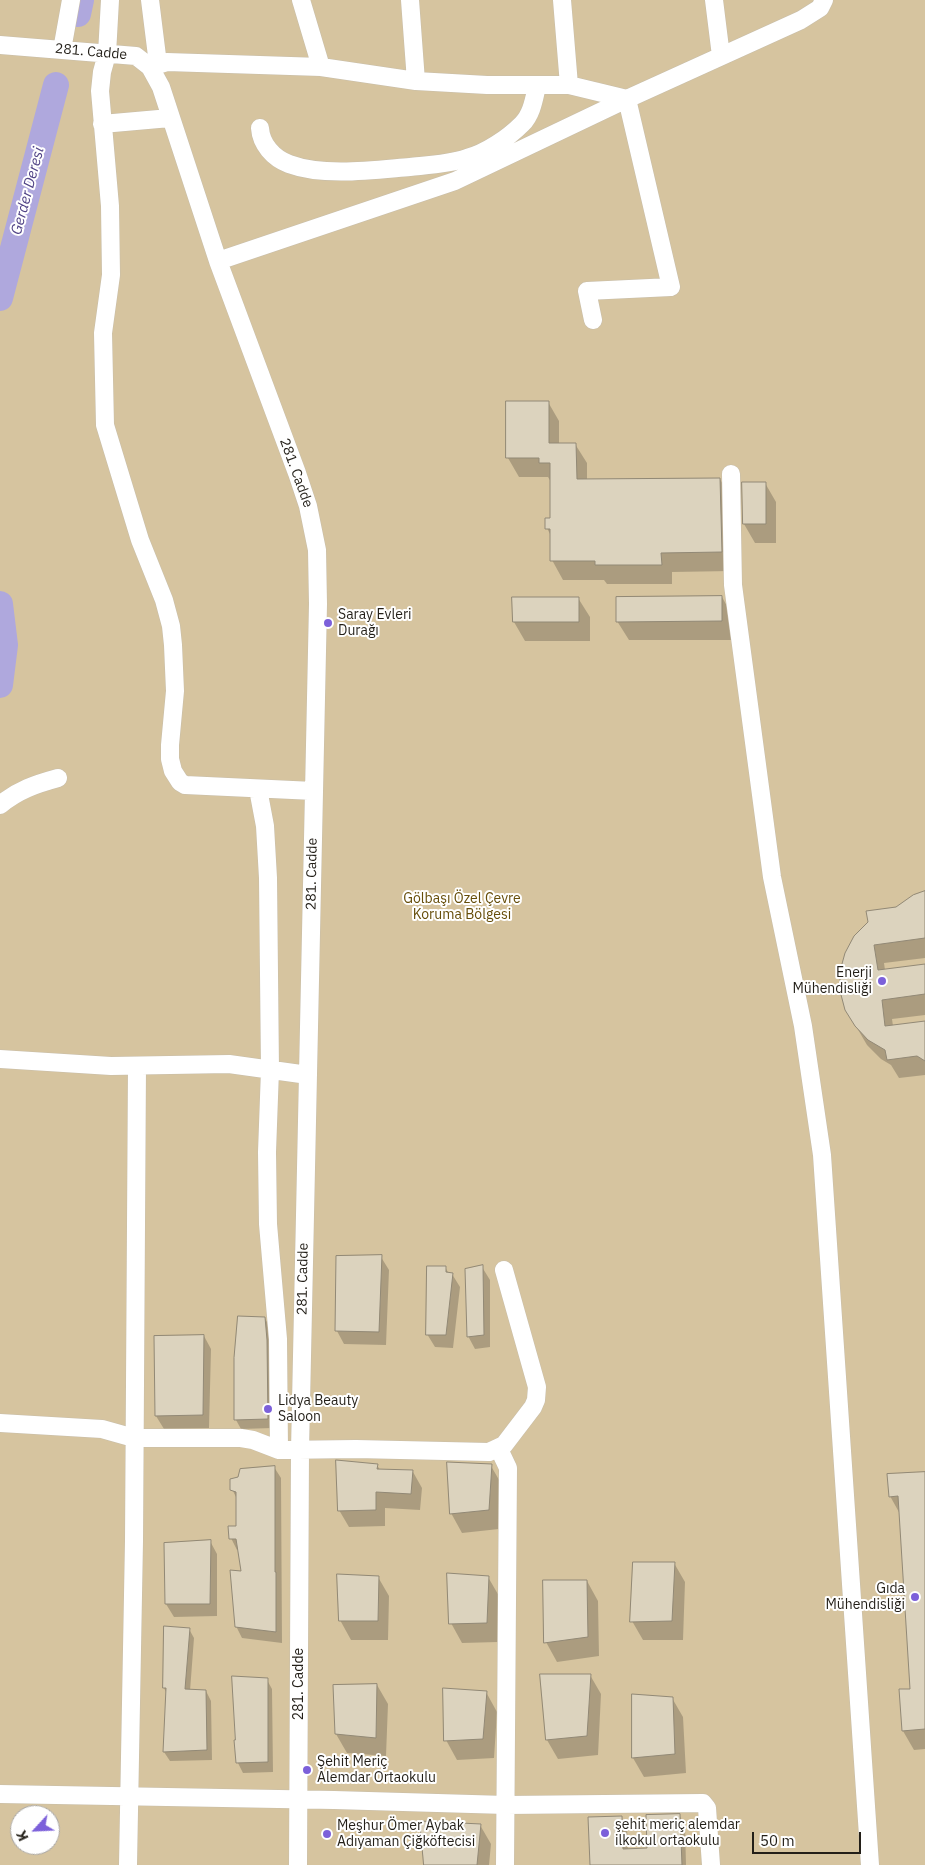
<!DOCTYPE html>
<meta charset="utf-8">
<style>
body{margin:0}
#map{position:relative;width:925px;height:1865px;overflow:hidden;background:#fdfaf1;font-family:"IBM Plex Sans",sans-serif}
canvas{display:block}
.north{position:absolute;left:10px;top:1805px;width:50px;height:50px;box-sizing:border-box;background:#fff;border:1px solid #a7a5a3;border-radius:50%;rotate:245deg;font-size:14px;font-weight:700;line-height:20px;text-align:center;color:#231f18}
.north::after{content:'';display:block;margin:auto;width:18px;height:22px;background:#7c60da;clip-path:polygon(50% 0,100% 100%,50% 72%,0 100%)}
.scale{position:absolute;left:752px;top:1832px;width:109px;height:22px;box-sizing:border-box;border:2px solid #231f18;border-top:0;padding-left:6px;font-size:15px;line-height:18px;white-space:nowrap;color:#231f18;-webkit-text-stroke:4px #fff;paint-order:stroke}
</style>
<div id="map">
<canvas width="925" height="1865"></canvas>
<div class="north">K</div>
<div class="scale">50 m</div>
</div>
<script>
const c = document.querySelector('canvas').getContext('2d');
c.lineJoin = 'round';
function paint(path, color) {
  c.fillStyle = color;
  c.fill(path, 'evenodd');
}
function trace(path, color, width, dash) {
  c.strokeStyle = color;
  c.lineWidth = width;
  c.lineCap = dash ? 'butt' : 'round';
  c.setLineDash(dash || []);
  c.stroke(path);
}
function write(font, color, halo, rows, align = 'center') {
  c.font = font + ' "IBM Plex Sans",sans-serif';
  c.lineWidth = 4;
  c.setLineDash([]);
  c.textBaseline = 'middle';
  c.strokeStyle = halo;
  c.fillStyle = color;
  for (const [text, x, y, turn = 0] of rows) {
    c.save();
    c.translate(x, y);
    c.rotate((+turn || 0) * Math.PI / 180);
    c.textAlign = isNaN(turn) ? turn : align;
    if (halo) c.strokeText(text, 0, 0);
    c.fillText(text, 0, 0);
    c.restore();
  }
}
paint(new Path2D(`
 M0 0H925V1865H0ZM20 1815H50V1845H20Z`), '#d6c49f');
paint(new Path2D(`
 M548 402 559 421V444H575L587 463V480L720 479 731 499 732 571 672 572V584H607L604 580H563L552 560 551 536 547 528 551 519V482L548 477H519L508 458Z
 M743 483H765L776 502V543H755L744 524Z
 M722 597 733 617V640H629L617 621Z
 M578 598 590 617V641H525L514 622Z
 M925 893V958L884 963 885 970 925 965V1015L892 1019 893 1026 925 1022V1075L899 1078 891 1065 881 1059 867 1045 846 1009 841 991 897 908Z
 M381 1257 389 1270 386 1345 344 1344 337 1331Z
 M445 1267 449 1274H452L460 1287 453 1348 435 1347 427 1334Z
 M482 1267 490 1280V1347L475 1349 468 1336Z
 M265 1318 270 1328 273 1428 241 1429 236 1420Z
 M204 1336 211 1349 209 1428 164 1429 156 1416 155 1337Z
 M377 1465 380 1470 413 1472 422 1488 420 1510 385 1508V1526L349 1527 339 1510Z
 M491 1466 502 1485 499 1529 462 1533 451 1513Z
 M274 1467 281 1478 282 1643 242 1638 236 1626 243 1572 239 1550H237L231 1538 238 1527 237 1499 232 1489Z
 M925 1473V1749L914 1750 903 1731 912 1690 900 1514 890 1496Z
 M210 1541 217 1554V1616L174 1617 166 1604Z
 M674 1563 685 1582 683 1640H643L632 1621Z
 M378 1577 389 1596 388 1640H351L340 1620Z
 M488 1577 499 1596 498 1642 462 1643 451 1623Z
 M587 1581 598 1601 599 1656 557 1662 546 1642Z
 M189 1629 194 1638 190 1691H206L211 1701 212 1760 170 1761 164 1752 167 1694 164 1688Z
 M590 1675 601 1694 598 1755 558 1759 547 1740Z
 M267 1680 272 1689 273 1772 243 1773 238 1763Z
 M377 1685 388 1704 386 1756 347 1753 336 1734Z
 M486 1692 497 1712 494 1758 457 1760 446 1740Z
 M633 1695 672 1698 683 1717 686 1773 644 1777 633 1758Z
 M679 1815 685 1825 686 1865H591L621 1817 627 1827 628 1850 648 1849Z
 M480 1825 491 1844 489 1865H426Z`), '#0003');
trace(new Path2D(`
 M78 14 81 0
 M0 298 56 85
 M0 604 5 645 0 685`), '#afa8dd', 26);
const building = new Path2D(`
 M506 401H549V443H576L577 479 720 478 722 552 661 553 662 565H595V561H550V529H545V518H550V463H539V458H506Z
 M742 482H766V524H743Z
 M722 596V621L616 622V597Z
 M512 597H579V622H513Z
 M925 891V938L874 945 878 970 925 964V994L882 1000 885 1026 925 1021V1061L917 1056 887 1060 885 1050 868 1040 855 1026 845 1010 840 991V971L845 953 854 936 868 922 866 911 896 907 913 895Z
 M382 1255 379 1332 335 1331 336 1256Z
 M483 1265 484 1335 467 1337 465 1269Z
 M427 1266H446V1272L453 1273 446 1335H426Z
 M238 1316 265 1317 267 1340 268 1419 234 1420V1358Z
 M204 1335 203 1415 155 1416 154 1336Z
 M336 1460 378 1464 377 1469 413 1470 411 1494 376 1492V1510L338 1511Z
 M447 1462 492 1464 489 1510 450 1514Z
 M275 1466V1572H276V1632L235 1627 230 1570 241 1571 236 1539H229L228 1526H236V1492L230 1490V1479L238 1477 240 1469Z
 M925 1472V1729L902 1731 899 1689H910L898 1496 889 1497 887 1474Z
 M211 1540 210 1604H165L164 1543Z
 M633 1562H675L672 1621 630 1622Z
 M447 1573 489 1576 487 1623 449 1624Z
 M337 1574 379 1576 378 1621H339Z
 M543 1580H587L588 1637 544 1643Z
 M164 1626 190 1628 185 1689 206 1690 207 1750 163 1752 166 1688H163Z
 M540 1674H591L587 1736 546 1740Z
 M232 1676 268 1678V1762L236 1763 234 1740H235Z
 M377 1684 376 1738 335 1734 333 1685Z
 M443 1688 487 1691 483 1739 444 1741Z
 M632 1694 673 1697 675 1754 632 1758Z
 M680 1814 682 1865H590L588 1817 622 1816 623 1849 647 1848 646 1815Z
 M420 1821 481 1824 477 1865H424Z`);
paint(building, '#dcd3be');
trace(building, '#928976', 1);
const minor = new Path2D(`
 M110 0 107 54 102 72 100 91 110 206 111 275 103 333 105 425 140 540 164 600 171 626 173 645 175 691 170 745V759L173 771 180 782 185 785 314 791
 M150 0 158 64
 M301 0 321 67
 M410 0 416 81
 M562 0 569 85
 M714 0 721 56
 M0 45 136 56 150 67 161 87 218 261 297 473 308 506 317 550 318 604 300 1450 298 1865
 M62 50 71 0
 M150 67 167 62 321 67 416 81 487 85H569L627 99 801 20 820 8 824 0
 M102 124 170 118
 M260 128C261 144 273 158 289 164 324 177 374 170 410 167 429 165 449 164 467 158 486 153 508 138 522 124 532 114 534 99 537 86
 M218 261 455 181 627 99 671 287 587 291 593 320
 M731 474 733 585 772 877 803 1026 822 1155 870 1865
 M258 789 265 826 268 878 270 1070 267 1152 268 1224 278 1339 279 1450
 M0 805C18 790 36 784 58 778
 M0 1059 111 1066 229 1064 308 1075
 M0 1423 102 1429 134 1438H241L253 1440 279 1450 356 1449 489 1452 504 1445 533 1407 536 1400 537 1387 504 1270
 M499 1449 508 1468 505 1865
 M0 1794 334 1800 506 1805 703 1803 707 1808 711 1865
 M128 1865 134 1541 137 1066`);
trace(minor, '#c8beaa', 19);
trace(minor, '#fff', 18);
for (const [x, y, r, color] of [
 [328,623,5,"#7c60da"],
 [882,981,5,"#7c60da"],
 [268,1409,5,"#7c60da"],
 [915,1597,5,"#7c60da"],
 [307,1770,5,"#7c60da"],
 [605,1833,5,"#7c60da"],
 [327,1834,5,"#7c60da"]
]) {
  const dot = new Path2D();
  dot.arc(x, y, r, 0, 2 * Math.PI);
  c.fillStyle = color;
  c.fill(dot);
  trace(dot, '#fff', 2);
}
write('14px', '#231f18', '#fff', [
 ["281. Cadde",91,52,5],
 ["281. Cadde",296,473,70],
 ["281. Cadde",312,874,-89],
 ["281. Cadde",303,1279,-89],
 ["281. Cadde",299,1684,-90]
]);
write('14px', '#231f18', '#fff', [
 ["Saray Evleri",338,615],
 ["Durağı",338,631],
 ["Enerji",872,973,"right"],
 ["Mühendisliği",872,989,"right"],
 ["Lidya Beauty",278,1401],
 ["Saloon",278,1417],
 ["Gıda",905,1589,"right"],
 ["Mühendisliği",905,1605,"right"],
 ["Şehit Meriç",317,1762],
 ["Alemdar Ortaokulu",317,1778],
 ["şehit meriç alemdar",615,1825],
 ["ilkokul ortaokulu",615,1841],
 ["Meşhur Ömer Aybak",337,1826],
 ["Adıyaman Çiğköftecisi",337,1842]
], 'left');
write('14px', '#664d09', '#fff', [
 ["Gölbaşı Özel Çevre",462,899],
 ["Koruma Bölgesi",462,915]
]);
write('italic 15px', '#514486', '#fff', [
 ["Gerder Deresi",28,191,-75]
]);
</script>
